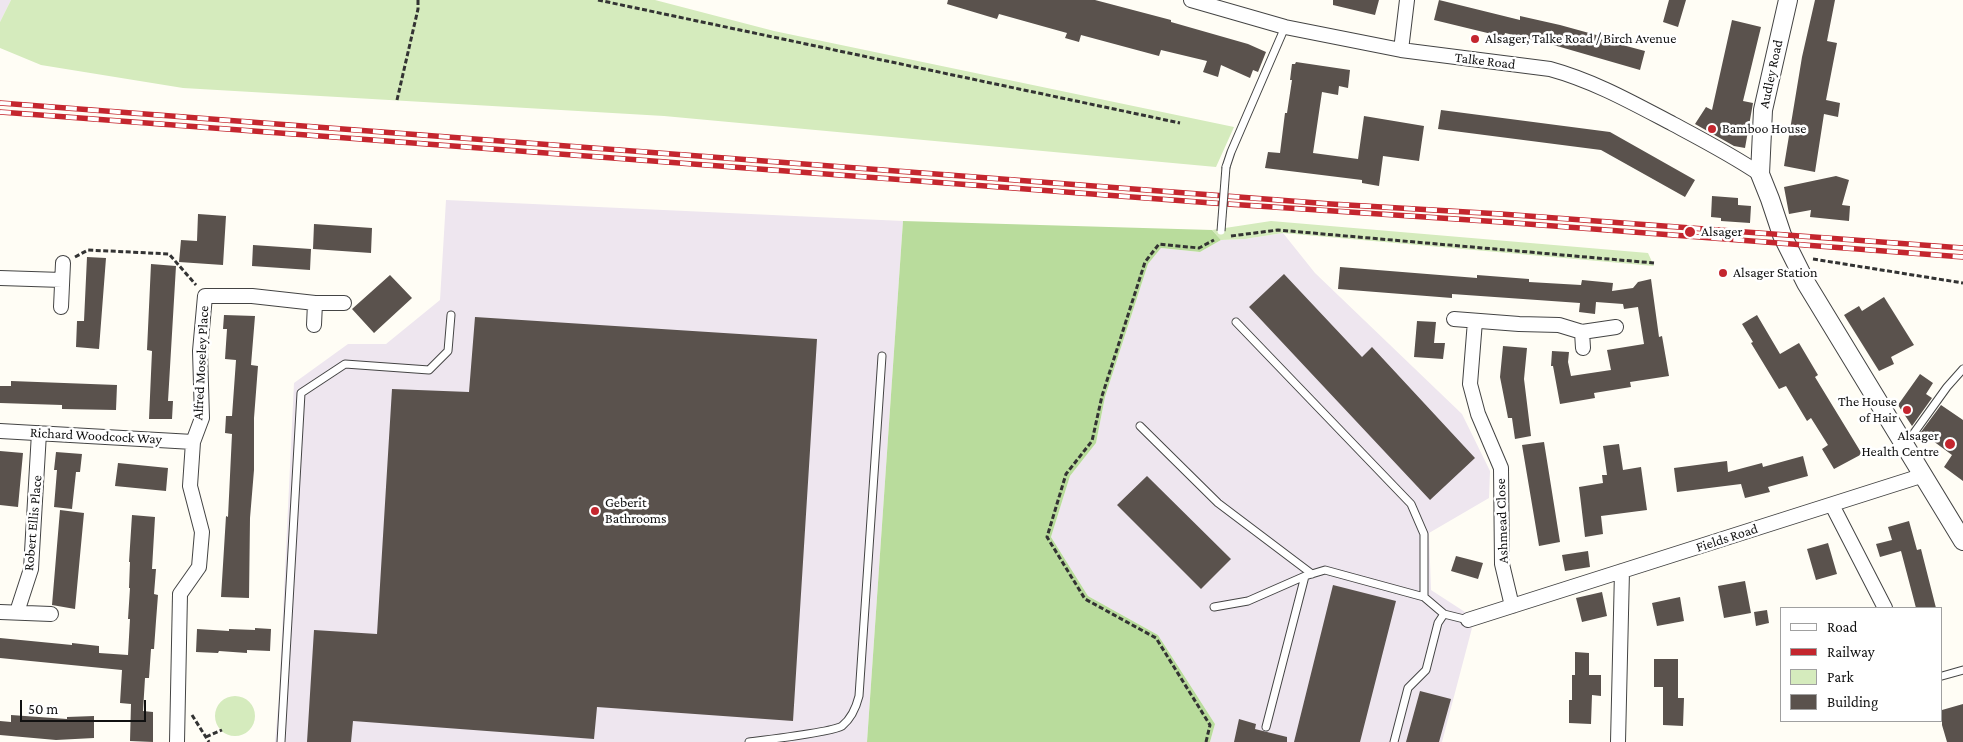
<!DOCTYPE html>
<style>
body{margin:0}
#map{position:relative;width:1963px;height:742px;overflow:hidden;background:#fffdf5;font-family:"Crimson Pro",serif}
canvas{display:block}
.legend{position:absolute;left:1780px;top:607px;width:162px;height:115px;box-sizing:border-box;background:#fff;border:1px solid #a0a0a0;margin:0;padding:6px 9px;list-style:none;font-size:15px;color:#111}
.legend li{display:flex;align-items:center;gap:10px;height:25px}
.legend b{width:25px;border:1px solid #a0a0a0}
.scale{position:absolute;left:20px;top:700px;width:126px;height:22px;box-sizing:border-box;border:2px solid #111;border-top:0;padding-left:6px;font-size:15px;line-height:18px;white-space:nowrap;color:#111;-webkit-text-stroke:4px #fff;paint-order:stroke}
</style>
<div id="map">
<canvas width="1963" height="742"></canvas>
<ul class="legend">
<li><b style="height:6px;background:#fff"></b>Road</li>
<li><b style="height:6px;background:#c4262e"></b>Railway</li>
<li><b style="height:14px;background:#d5ebbd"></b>Park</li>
<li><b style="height:14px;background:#5a524d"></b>Building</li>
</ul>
<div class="scale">50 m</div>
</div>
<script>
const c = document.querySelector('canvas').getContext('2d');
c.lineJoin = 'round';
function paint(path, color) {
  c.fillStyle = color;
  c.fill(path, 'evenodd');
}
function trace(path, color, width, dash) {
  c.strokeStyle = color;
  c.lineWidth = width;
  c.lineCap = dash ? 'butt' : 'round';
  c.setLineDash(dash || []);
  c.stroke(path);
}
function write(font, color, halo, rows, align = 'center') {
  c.font = font + ' "Crimson Pro",serif';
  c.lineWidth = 5;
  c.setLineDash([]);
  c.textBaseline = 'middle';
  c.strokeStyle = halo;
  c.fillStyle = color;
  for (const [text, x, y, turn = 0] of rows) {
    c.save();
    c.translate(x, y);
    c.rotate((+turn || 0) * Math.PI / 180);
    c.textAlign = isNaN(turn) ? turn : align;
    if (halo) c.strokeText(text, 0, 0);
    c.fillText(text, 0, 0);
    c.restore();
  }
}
paint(new Path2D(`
 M0 0H11L0 22Z
 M446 200 903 221 867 742H275L279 695 294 383 348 344H386L440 300Z
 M1283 233 1315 273 1462 414 1490 471 1489 498 1429 533 1431 590 1465 612 1472 628 1442 742H1210L1215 724 1158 635 1088 596 1051 537 1070 476 1096 443 1105 397 1148 264 1161 248 1200 252 1221 240 1245 239Z`), '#eee6ef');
paint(new Path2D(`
 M11 0H655L774 31 1234 127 1216 167 664 116 183 88 41 65 0 48V22Z
 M1271 221 1648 253 1654 266 1283 233 1245 239 1221 240 1212 230Z
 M215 716a20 20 0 1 1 40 0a20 20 0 1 1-40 0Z`), '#d5ebbd');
paint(new Path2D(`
 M903 221 1212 230 1221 240 1200 252 1161 248 1148 264 1105 397 1096 443 1070 476 1051 537 1088 596 1158 635 1215 724 1210 742H867Z`), '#b9dc9c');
paint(new Path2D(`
 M948 0H1095L1171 20V22L1248 44 1266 52 1258 72 1253 70 1250 78 1221 65 1218 77 1203 72 1207 61 1161 50 1159 56 1081 35 1079 42 1065 38 1067 33 999 14 997 19 947 4Z
 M1333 0H1379L1375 15 1333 5Z
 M1439 0 1520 20V16L1560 25 1600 36V39L1645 51 1640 70 1550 44 1505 33 1504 37 1434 20Z
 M1669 0H1686L1678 27 1663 22Z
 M1815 0H1835L1827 41 1837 43 1826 100 1840 103 1838 117 1824 114 1815 172 1784 166 1802 57Z
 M1732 20 1761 27 1743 101 1753 103 1745 148 1734 146 1695 124 1706 107 1712 110Z
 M1296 62 1350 70 1348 88 1339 86 1338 95 1322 92 1313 153 1358 159 1364 116 1424 126 1419 161 1383 156 1379 186 1362 183V180L1265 168 1268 152 1280 153 1285 113H1287L1292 80H1290L1292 64H1295Z
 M1441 110 1610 132 1695 180 1685 197 1601 150 1438 129Z
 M1836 176 1849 180 1842 205 1850 206 1849 221 1810 217 1811 210 1789 214 1784 187Z
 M1712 196 1738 198V205L1751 206 1750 223 1721 221V218L1711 217Z
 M198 214 226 216 223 265 179 262 181 240 197 241Z
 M314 224 372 228 371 253 313 249Z
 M253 245 311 249 310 270 252 266Z
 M87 257 106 258 99 349 76 347 77 321H84Z
 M151 264 176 266 168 401H173L172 419H149L152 351 147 350Z
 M1340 267 1477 278V275L1529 279V282L1581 285 1582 280 1613 283 1612 291 1633 288 1638 282 1651 279 1659 337 1662 336 1669 376 1630 382 1631 387 1594 393 1595 398 1560 404 1553 366H1551L1552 351 1569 352 1568 362 1571 376 1611 370 1607 350 1644 344 1638 307 1624 309 1623 304 1596 302 1595 314 1579 312 1580 303 1452 294V298L1338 289Z
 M1284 274 1362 357 1372 347 1475 458 1430 500 1249 307Z
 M390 275 412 298 374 333 352 309Z
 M1884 297 1914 345 1891 357 1894 364 1879 371 1844 315 1859 306 1862 311Z
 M224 315 255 316 251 365 258 366 254 418V470L250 518 249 598 221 597 226 516 228 517 232 434 225 433 226 416H232L236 360 225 359 227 329H223Z
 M1757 315 1780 354 1799 343 1818 375 1815 377 1862 454 1834 469 1822 449 1828 445 1811 418 1807 421 1786 386 1779 389 1751 343 1753 342 1742 324Z
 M475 317 817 339 793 721 597 707 594 739 353 721 351 742H307L314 630 377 634 392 389 469 392Z
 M1417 321 1436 322 1434 343H1445L1443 359 1414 357Z
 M1503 346 1527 348 1524 379 1531 436 1515 439 1512 418H1508L1500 377Z
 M1920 374 1933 383 1926 394 1932 398 1912 426 1898 405Z
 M11 381 117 385 116 410 62 409V405L0 403V386H11Z
 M1941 405 1963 420V481L1944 467 1952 455 1921 432Z
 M1544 442 1560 542 1539 546 1522 445Z
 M1619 444 1623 470 1641 467 1647 510 1601 516 1603 534 1585 537 1579 487 1603 483 1602 475H1607L1603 446Z
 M0 451 23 453 18 507 0 505Z
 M56 452 82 454 80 472H76L72 509 54 507 57 470H54Z
 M1803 456 1808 476 1768 487 1770 492 1745 498 1741 484 1677 492 1674 468 1727 461 1728 472 1762 463 1763 467Z
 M118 463 168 468 166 491 115 486Z
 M1147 476 1231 559 1201 589 1117 505Z
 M60 510 84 513 75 609 52 605Z
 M132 515 155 517 152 569H156L154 594 158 595 156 621 154 649H151L149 678H145L143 711 153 712V742L130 741 131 704 120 703 122 670 0 658V638L72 645V643L99 646V653L128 655 130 619H128L130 588H129L130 562H129Z
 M1909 521 1917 550 1921 549 1936 608H1916L1901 551 1880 557 1876 544 1892 540 1888 527Z
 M1828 543 1837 574 1816 580 1807 549Z
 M1588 551 1590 567 1565 571 1562 555Z
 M1456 556 1483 563 1478 579 1451 571Z
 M1745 581 1751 613 1724 618 1718 586Z
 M1333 585 1396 601 1360 742H1294Z
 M1602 592 1607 616 1582 622 1576 598Z
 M1680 597 1684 621 1657 626 1652 603Z
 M1767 610 1769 623 1756 626 1754 612Z
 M255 628 271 629 270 651 247 650V653L219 651 218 653 196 652 197 629 229 631V629L255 630Z
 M1575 652 1589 653V675H1601V696L1592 695 1591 724 1569 723V700H1572V675H1575Z
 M1654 659H1678V698H1684L1683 726 1663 725V687H1654Z
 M1420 691 1451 699 1439 742H1406Z
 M1963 704V742H1947L1942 725V710Z
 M11 715 67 719V717L94 716V738L56 740 0 735V721L11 722Z
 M1239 719 1256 724 1255 729 1287 737V742H1234Z`), '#5a524d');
const service = new Path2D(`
 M1226 167 1231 152 1285 27
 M1236 322 1411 504 1424 534V597L1444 614 1468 620
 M1140 426 1218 503 1312 574
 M1906 444 1947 387 1963 369
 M1214 607 1248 601 1305 576 1325 570 1424 597
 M1942 676 1963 670
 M1266 727 1305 576
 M281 742 301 393 345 364 429 370 448 351 451 315
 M749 742C765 740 833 732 842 726 852 718 856 708 859 696L882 356
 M1394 742 1408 688 1426 670 1438 623 1444 614`);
const minor = new Path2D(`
 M1191 0 1285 27 1401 50 1550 69C1594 81 1633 103 1673 124 1703 140 1732 155 1760 174
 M1401 50 1407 0
 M0 278 62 280
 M61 307 63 263
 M1454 319 1519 324 1559 325 1582 332 1616 327
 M1475 321 1470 384 1478 414 1501 468 1502 564 1512 606
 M314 325 315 303
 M1582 332 1583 348
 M0 431 193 442
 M1832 505 1885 608
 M0 612 51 614
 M17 612 31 569 39 433
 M1468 620 1924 475
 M177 742 180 594 199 567 202 532 190 486 193 442 202 418 200 351 205 296H252L315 303H344
 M1618 742 1622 571`);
const tertiary = new Path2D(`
 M1788 0 1763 110 1760 174 1770 199 1782 235 1806 283 1963 541`);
trace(service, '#444', 9);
trace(minor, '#444', 16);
trace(tertiary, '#444', 20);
trace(new Path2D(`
 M598 0 1180 123
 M397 100 418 9V0
 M1231 236 1278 230 1654 263
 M75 257 88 250 169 254 196 285
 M1813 259 1963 283
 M192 715 209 742
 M206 737 222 730
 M1206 742 1210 725 1156 638 1085 599 1047 537 1066 474 1092 441 1102 396 1145 262 1159 244 1199 248 1214 240`), '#333', 3, [5, 2.5]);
trace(service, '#fff', 7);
trace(minor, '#fff', 14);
trace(tertiary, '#fff', 18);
const rail = new Path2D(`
 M0 103 1331 204 1501 214 1963 248
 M0 112 1212 203 1501 222 1963 257`);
trace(rail, '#c4262e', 5.5);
trace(rail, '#fff', 4, [11]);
const serviceBridge = new Path2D(`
 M1221 231 1226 167`);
trace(serviceBridge, '#444', 9, []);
trace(serviceBridge, '#fff', 7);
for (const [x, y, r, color] of [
 [1475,39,5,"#c4262e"],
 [1712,129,5,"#c4262e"],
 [1690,232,6,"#c4262e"],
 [1723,273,5,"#c4262e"],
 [1907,410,5,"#c4262e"],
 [1950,444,6,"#c4262e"],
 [595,511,5,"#c4262e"]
]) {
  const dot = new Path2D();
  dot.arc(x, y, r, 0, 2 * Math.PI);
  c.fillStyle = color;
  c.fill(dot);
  trace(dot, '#fff', 2);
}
write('14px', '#111', '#fff', [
 ["Alsager, Talke Road / Birch Avenue",1485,39],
 ["Bamboo House",1722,129],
 ["Alsager",1701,232],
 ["Alsager Station",1733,273],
 ["The House",1897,402,"right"],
 ["of Hair",1897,418,"right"],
 ["Alsager",1939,436,"right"],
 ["Health Centre",1939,452,"right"],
 ["Geberit",605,503],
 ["Bathrooms",605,519]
], 'left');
write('14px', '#111', '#fff', [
 ["Talke Road",1485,61,7],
 ["Audley Road",1771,74,-78],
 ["Alfred Moseley Place",201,363,-87],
 ["Richard Woodcock Way",96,436,3],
 ["Ashmead Close",1502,521,-92],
 ["Robert Ellis Place",33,523,-85],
 ["Fields Road",1727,538,-18]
]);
</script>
